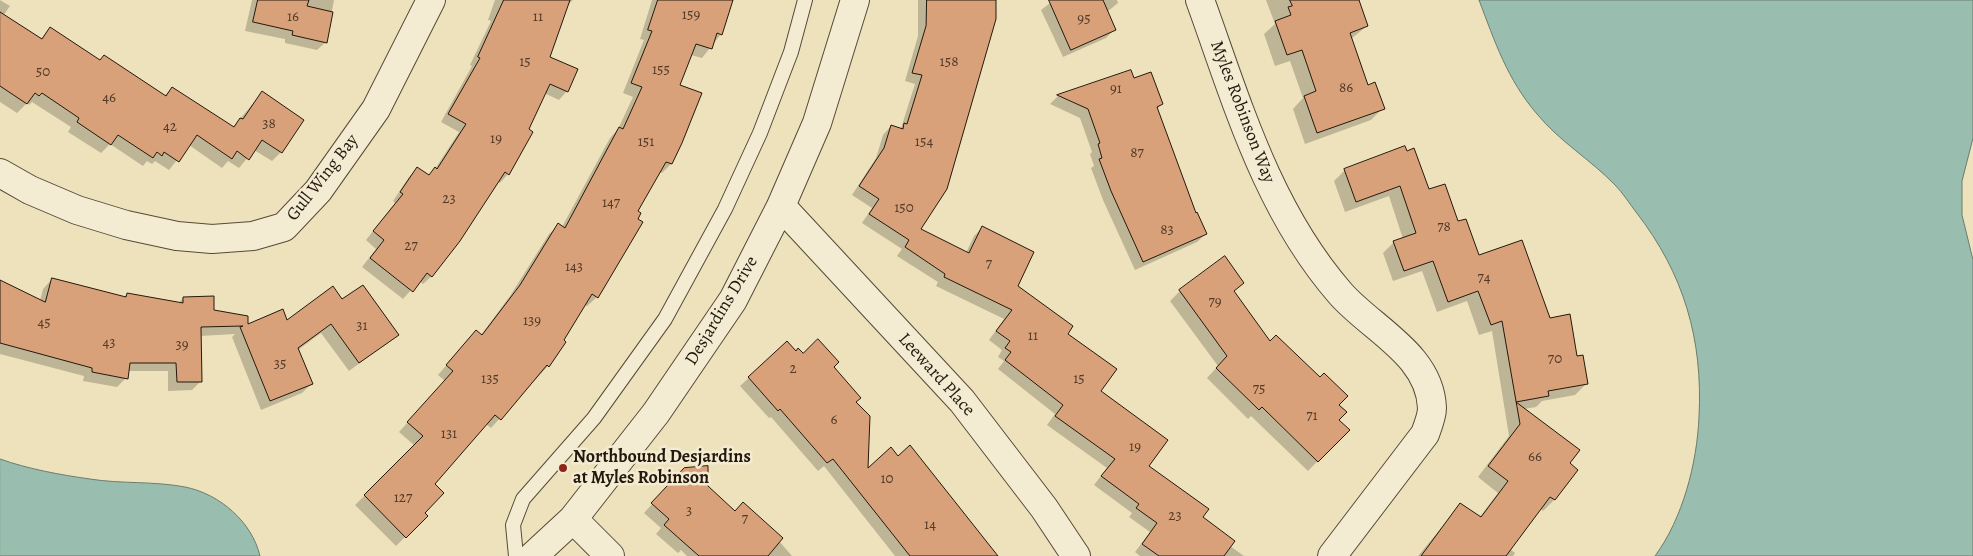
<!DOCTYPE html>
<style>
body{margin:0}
canvas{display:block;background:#ede2bb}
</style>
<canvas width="1973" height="556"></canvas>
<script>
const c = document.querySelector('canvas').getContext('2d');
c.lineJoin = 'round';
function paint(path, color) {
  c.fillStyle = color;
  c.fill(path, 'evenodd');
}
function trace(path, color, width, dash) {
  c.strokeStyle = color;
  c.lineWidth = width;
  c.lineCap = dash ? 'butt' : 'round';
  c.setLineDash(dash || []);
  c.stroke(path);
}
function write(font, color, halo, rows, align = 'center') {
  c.font = font + ' Alegreya,serif';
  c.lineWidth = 5;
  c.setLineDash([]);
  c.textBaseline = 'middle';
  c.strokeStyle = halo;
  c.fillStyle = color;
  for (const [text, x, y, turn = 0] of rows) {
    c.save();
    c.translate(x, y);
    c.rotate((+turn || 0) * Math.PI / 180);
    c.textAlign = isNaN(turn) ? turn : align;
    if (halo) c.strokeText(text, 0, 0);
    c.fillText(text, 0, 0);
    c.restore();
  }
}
const water = new Path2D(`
 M1479 0H1973V138L1962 181V215L1973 260V556H1655C1683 518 1697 463 1699 417 1703 339 1684 274 1636 212 1629 203 1623 193 1615 185 1591 160 1559 141 1537 114 1507 79 1495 42 1479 0Z
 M0 459C28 469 61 475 90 479 121 484 154 481 185 487 220 494 252 522 260 556H0Z`);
paint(water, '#99beb0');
trace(water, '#6a7c6f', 1);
paint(new Path2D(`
 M0 0 10 6 3 16 40 40 50 28 99 61 164 96 172 88 233 127 262 93 281 152 272 161 254 150 239 168 228 161 222 168 189 145 169 170 155 161 152 164 147 161 143 166 110 144 101 153 68 132 71 127 32 102 29 105 27 103 17 113 0 102Z
 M252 0H334L326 42 317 50 285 43V39L245 31Z
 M495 0H573L566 6 549 57 567 91 559 100 544 93 508 174 500 183 497 181 432 276 423 284 419 281 403 299 362 267 376 249 366 240 395 203 393 201 409 177 417 168 428 176 435 169 459 132 441 122 472 66 470 65 491 21 488 20Z
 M652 0H731L721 34 702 58 691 55 679 85 700 94 671 164 662 173 659 172 636 211V220L641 222 597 297 587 306 585 305 548 366 491 428 486 424 434 484 423 513 426 516 396 546 355 505 415 446 399 432 445 381 438 375 467 341 481 335 510 296 549 234 559 225 562 227 610 138 618 129 633 97 623 93 644 40 640 39Z
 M918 0H995L919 230 966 253 974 236 982 228 1016 286 1066 334 1099 391 1147 466 1230 546 1244 556H1140L1135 552 1150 532 1129 517 1132 513 1094 485 1107 468 1047 425 1055 414 998 369 1004 361 998 357 1002 350 989 340 1004 319 936 286 938 282 897 256 902 249 862 223 872 208 852 195 876 158 883 135 891 126 901 128 915 84 905 81 918 36Z
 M1054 0H1117L1118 3 1107 12 1114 30 1106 38 1063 57 1041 10Z
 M1266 0H1357L1367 26 1351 39 1367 87 1383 108 1371 120 1305 144 1293 109 1303 98 1290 61 1275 66 1264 34 1275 24Z
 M1130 71 1133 80 1162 104 1157 109 1195 215 1206 234 1197 242 1135 270 1103 200 1091 168 1094 166 1090 154 1092 152 1080 118 1050 104 1058 96Z
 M1345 170 1428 191 1457 223 1478 257 1549 319 1576 358 1586 384 1575 395 1542 401 1536 407 1524 409 1569 463 1577 470 1554 500 1543 511 1540 508 1510 549 1515 553 1513 556H1418L1460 505 1479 518 1498 493 1478 477 1509 436 1492 331 1479 335 1467 301 1437 312 1422 271 1393 281 1383 253 1394 242 1403 239 1389 196 1345 212 1334 181Z
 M52 279 124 298 127 294 178 304 183 298 246 326 286 322 342 301 397 335 349 371 321 333 298 350 311 384 302 393 261 410 232 337 235 334 200 336 201 381 192 390 168 391V371H128L126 378 117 387 83 381 84 376 0 354V281L40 301 43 289Z
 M1243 283 1233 292 1270 343 1320 379 1338 405 1337 420 1348 430 1308 471 1251 416 1248 419 1207 378 1218 366 1170 301 1180 291Z
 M787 343 796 352 832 367 854 402 867 471 995 556H895L824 466 818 471 771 417 769 418 740 386Z
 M678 475 706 487 735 512 779 541 792 556H687L681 550 678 553 656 534 661 528 644 513Z`), '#0003');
const building = new Path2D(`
 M258 0H309L307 6 333 12 327 43 292 35 293 31 253 22Z
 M504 0H570L550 57 578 69 568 92 550 84 529 129 533 132 509 175 505 172 460 241 432 277 427 273 413 292 370 258 384 240 373 231 403 194 400 192 417 167 429 175 435 167 437 169 466 124 448 114 480 58 478 57Z
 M658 0H733L722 35 717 33 712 49 696 44 680 85 702 93 682 143 672 164 666 162 638 211 641 213 638 219 643 222 598 298 592 294 564 340 566 342 549 367 547 365 501 420 495 415 435 484 444 493 425 513 428 516 406 538 364 495 423 436 407 422 453 371 446 365 476 330 482 335 520 285 558 223 565 228 619 127 623 129 642 87 631 83 652 31 648 30Z
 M927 0H996V19L947 189 921 229 969 253 982 226 1034 252 1018 286 1073 326 1068 334 1117 369 1101 391 1168 440 1149 466 1209 509 1203 517 1235 541 1224 556H1159L1142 544 1157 523 1136 508 1139 504 1101 476 1115 459 1055 416 1063 405 1005 360 1011 352 1005 348 1010 341 996 331 1012 310 944 277 945 274 905 247 909 240 869 214 879 199 859 186 884 148 891 125 903 129 904 123 907 124 922 75 912 73 926 26Z
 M1049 0H1103L1116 30 1071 50Z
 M1290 0H1359L1368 26 1350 33 1368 85 1375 82 1385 109 1317 133 1304 96 1316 91 1302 50 1287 55 1275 21 1291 15 1288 7 1292 6Z
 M0 12 42 39 50 27 100 60 104 55 166 96 172 87 234 127 240 118 243 119 262 91 304 120 282 153 262 140 249 160 237 151 232 159 197 135 179 162 164 152 162 156 157 152 153 158 118 135 111 145 77 122 79 118 42 93 39 96 35 93 27 104 0 86Z
 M1131 70 1134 78 1151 72 1163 104 1157 107 1196 213 1197 212 1207 234 1143 262 1111 191 1099 159 1102 158 1098 144 1100 143 1088 109 1057 95Z
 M1405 146 1407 151 1414 148 1429 189 1445 184 1458 221 1466 219 1479 255 1522 240 1550 318 1570 314 1577 356 1583 355 1588 384 1548 391 1549 396 1516 402 1580 450 1570 463 1578 470 1555 500 1550 497 1506 556H1421L1460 503 1481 517 1508 481 1488 466 1520 424 1502 321 1491 325 1478 291 1448 302 1433 261 1404 271 1393 241 1416 233 1400 186 1356 202 1344 169Z
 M1225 256 1244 283 1234 291 1270 341 1276 335 1320 377 1324 373 1348 396 1339 405 1347 412 1339 420 1350 430 1318 462 1262 407 1259 410 1216 368 1227 356 1179 290Z
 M52 278 126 297 127 293 183 303V297L214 296V310L248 316V324L283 309 287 320 333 286 342 299 363 285 399 335 359 363 331 324 298 348 313 384 270 401 240 327 243 326 201 327 202 382H177L176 363H130L128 379 92 372V368L0 343V280L45 302Z
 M818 339 839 362 834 367 861 398 856 402 870 416 868 468 891 447 898 456 910 445 998 556H910L833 459 827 463 780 409 778 411 748 377 787 341 796 351 798 348 803 353Z
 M708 466V486L735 511 743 502 783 538 768 556H699L664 525 669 519 651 503 684 468Z`);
paint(building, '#d9a17a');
trace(building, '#24180d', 1);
const lane = new Path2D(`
 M516 556 513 525 523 499 594 418 665 319 725 209 760 133 791 52 805 0`);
const street = new Path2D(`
 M1200 0C1237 102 1267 209 1340 293 1371 329 1430 354 1432 408 1432 416 1428 426 1425 434L1332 556
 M0 173 30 190 77 210 126 225 177 236 212 239 253 236 284 227 318 191 376 109 431 0
 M781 206 962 401 1044 508 1076 556
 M573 519 610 556
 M533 556 573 519 656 413 733 300 781 206 817 123 855 0`);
trace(lane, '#564a38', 16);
trace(street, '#564a38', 30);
trace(lane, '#f3ecd3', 14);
trace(street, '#f3ecd3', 28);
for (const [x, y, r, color] of [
 [563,468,5,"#8f2418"]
]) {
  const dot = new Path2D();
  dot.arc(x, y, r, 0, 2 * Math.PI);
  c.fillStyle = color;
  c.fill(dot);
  trace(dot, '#f3ecd3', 2);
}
write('15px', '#513a28', null, [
 ["159",691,15],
 ["16",293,17],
 ["11",538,17],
 ["95",1084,19],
 ["15",525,62],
 ["158",949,62],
 ["155",661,70],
 ["50",43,72],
 ["86",1346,88],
 ["91",1116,89],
 ["46",109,98],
 ["38",269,124],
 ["42",170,127],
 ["19",496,139],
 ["151",646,142],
 ["154",924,142],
 ["87",1137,153],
 ["23",449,199],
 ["147",611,203],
 ["150",904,208],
 ["78",1444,227],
 ["83",1167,230],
 ["27",411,246],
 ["7",989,264],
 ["143",574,267],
 ["74",1484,278],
 ["79",1215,302],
 ["139",532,321],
 ["45",44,323],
 ["31",362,326],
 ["11",1033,336],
 ["43",109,343],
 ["39",182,345],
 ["70",1555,359],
 ["35",280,364],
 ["2",793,369],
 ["135",490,379],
 ["15",1079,379],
 ["75",1259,389],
 ["71",1312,416],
 ["6",834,420],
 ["131",449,434],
 ["19",1135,447],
 ["66",1535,457],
 ["10",887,479],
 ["127",403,498],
 ["3",689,511],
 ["23",1175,516],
 ["7",745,519],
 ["14",930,525]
]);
write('18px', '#24180d', '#f3ecd3', [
 ["Myles Robinson Way",1242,112,69],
 ["Gull Wing Bay",323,178,-52],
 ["Desjardins Drive",722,311,-59],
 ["Leeward Place",936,375,48]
]);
write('bold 18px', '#24180d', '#f3ecd3', [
 ["Northbound Desjardins",573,458],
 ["at Myles Robinson",573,479]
], 'left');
</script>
